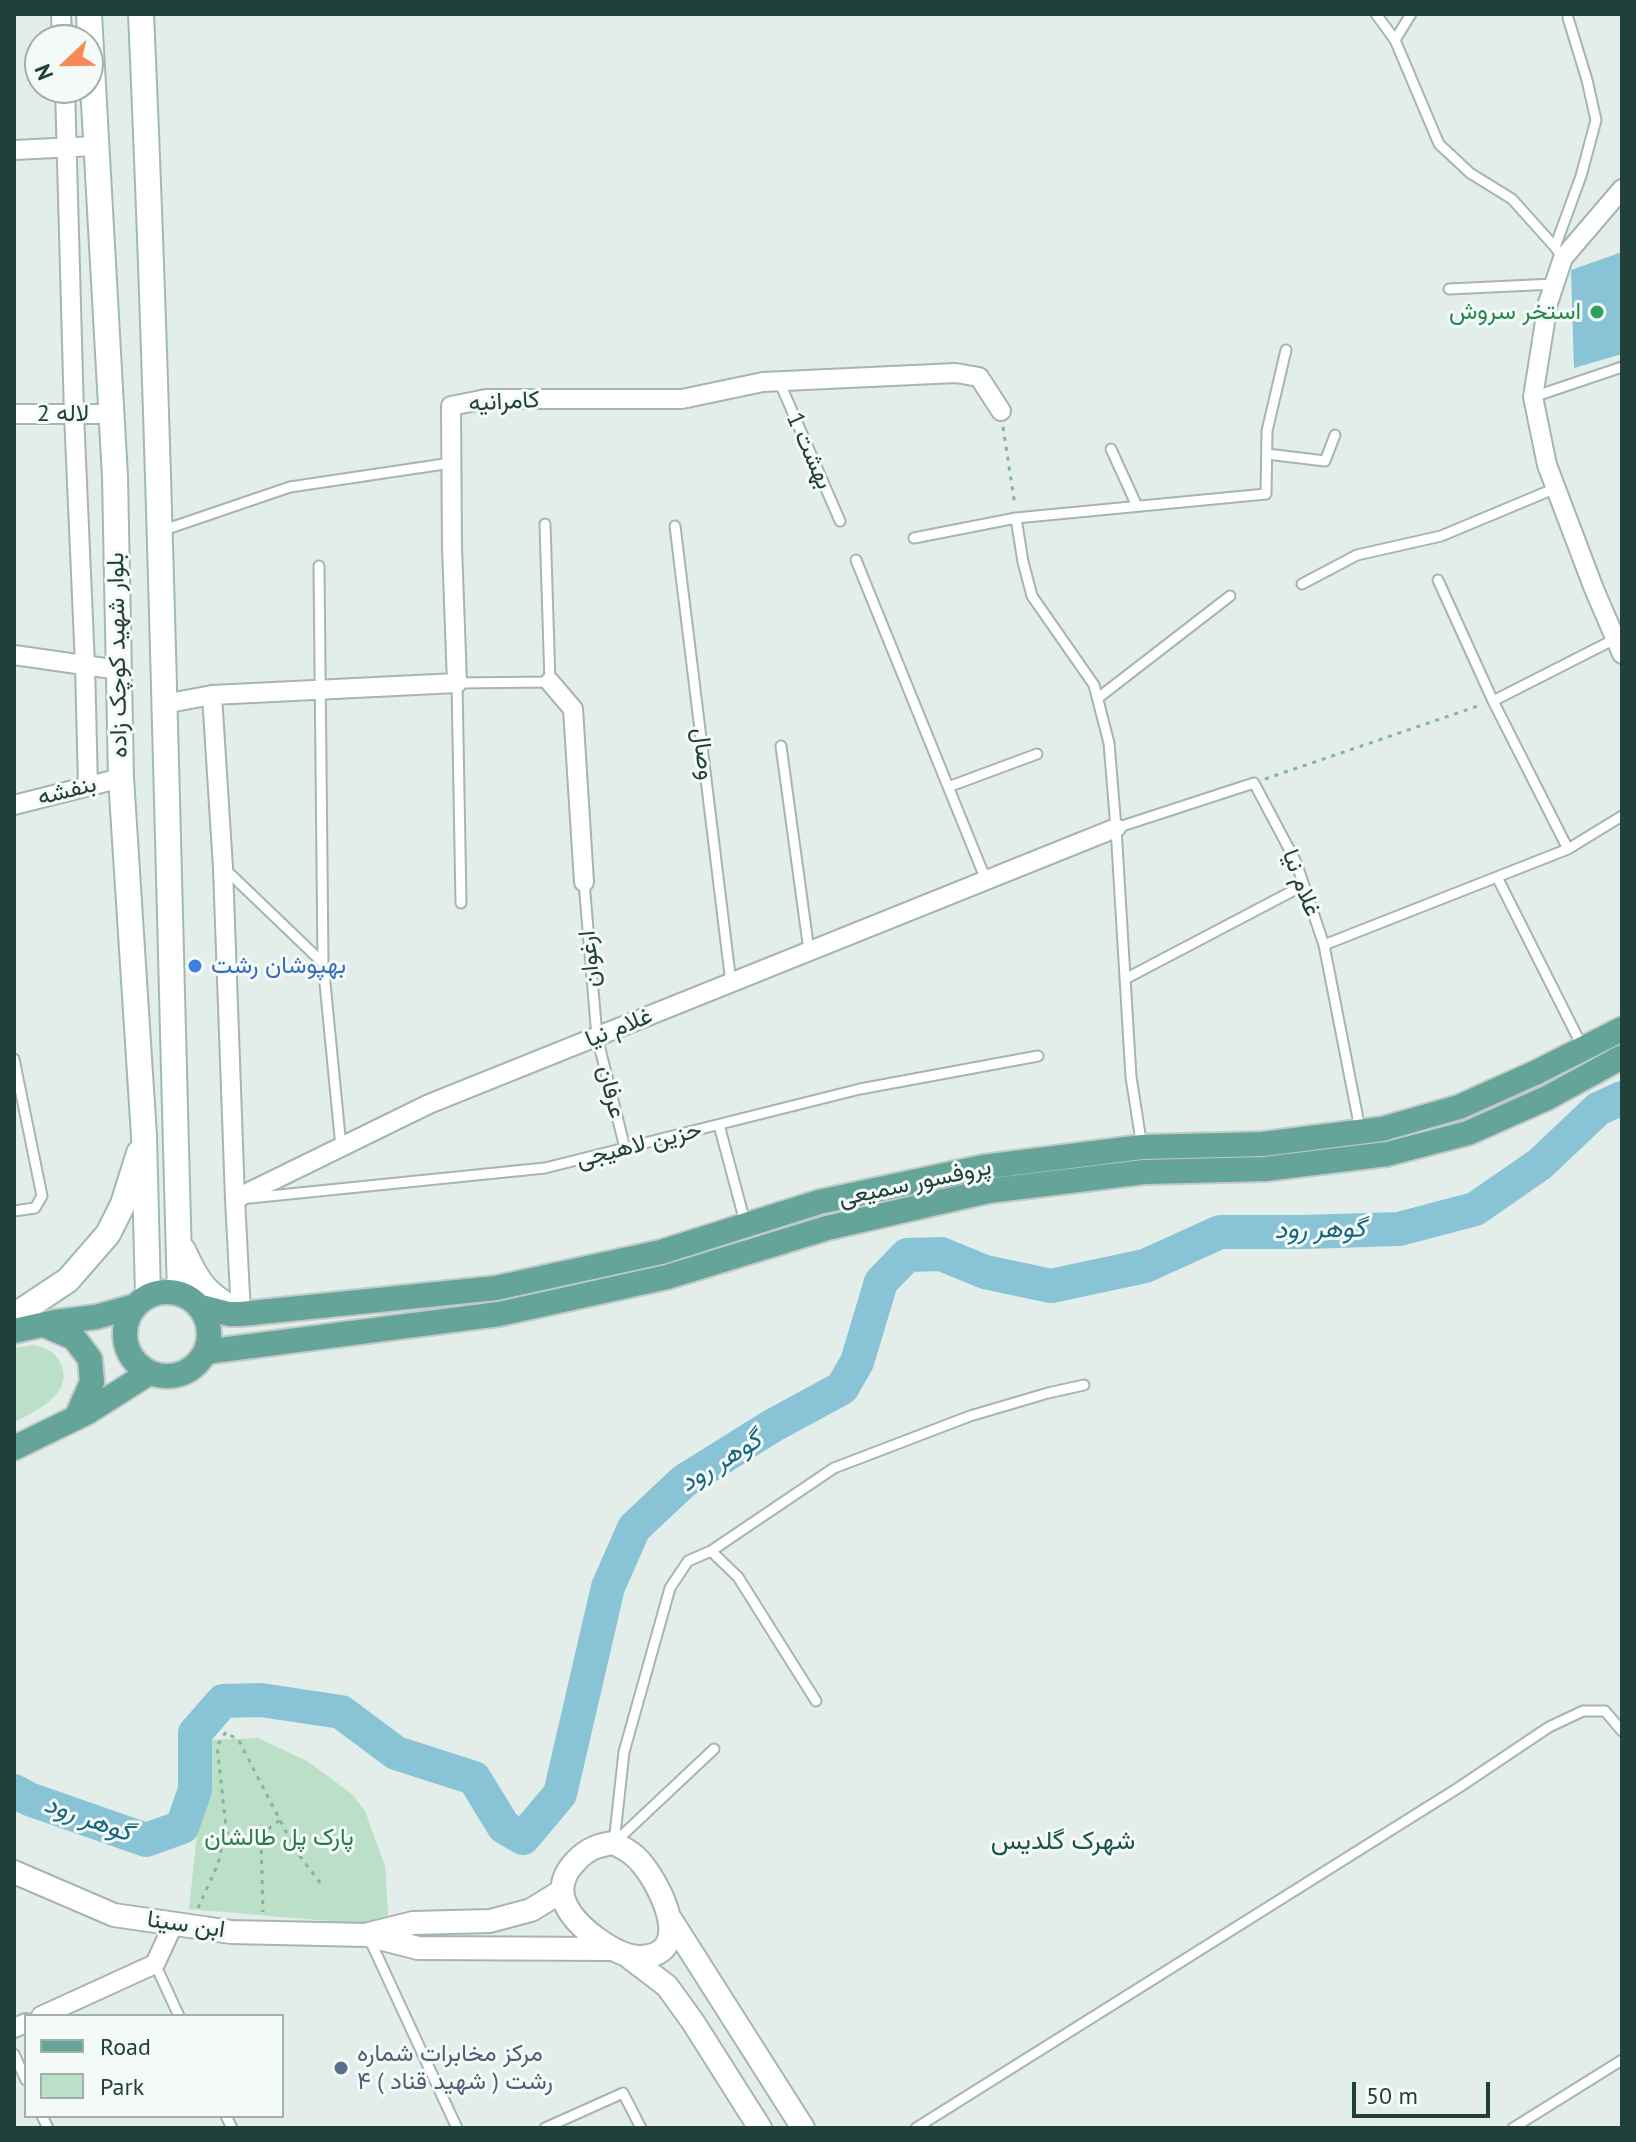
<!DOCTYPE html>
<meta charset="utf-8">
<style>
body{margin:0}
#map{position:relative;width:1636px;height:2142px;overflow:hidden;background:#e3ede9;font-family:"PT Sans",sans-serif}
canvas{display:block}
.frame{position:absolute;inset:0;border:16px solid #21403a;pointer-events:none}
.legend{position:absolute;left:24px;top:2014px;width:260px;height:104px;box-sizing:border-box;background:#f4faf7;border:2px solid #a0b0ab;margin:0;padding:10px 14px;list-style:none;font-size:24px;color:#21403a}
.legend li{display:flex;align-items:center;gap:16px;height:40px}
.legend b{width:40px;border:2px solid #a0b0ab}
.north{position:absolute;left:24px;top:24px;width:80px;height:80px;box-sizing:border-box;background:#f4faf7;border:2px solid #a0b0ab;border-radius:50%;rotate:248deg;font-size:22px;font-weight:700;line-height:32px;text-align:center;color:#21403a}
.north::after{content:'';display:block;margin:auto;width:28px;height:36px;background:#f88856;clip-path:polygon(50% 0,100% 100%,50% 72%,0 100%)}
.scale{position:absolute;left:1352px;top:2082px;width:138px;height:36px;box-sizing:border-box;border:4px solid #21403a;border-top:0;padding-left:10px;font-size:24px;line-height:28px;white-space:nowrap;color:#21403a;-webkit-text-stroke:6px #f4faf7;paint-order:stroke}
</style>
<div id="map">
<canvas width="1636" height="2142"></canvas>
<div class="frame"></div>
<ul class="legend">
<li><b style="height:10px;background:#65a599"></b>Road</li>
<li><b style="height:22px;background:#bbe0c7"></b>Park</li>
</ul>
<div class="north">N</div>
<div class="scale">50 m</div>
</div>
<script>
const c = document.querySelector('canvas').getContext('2d');
c.lineJoin = 'round';
function paint(path, color) {
  c.fillStyle = color;
  c.fill(path, 'evenodd');
}
function trace(path, color, width, dash) {
  c.strokeStyle = color;
  c.lineWidth = width;
  c.lineCap = dash ? 'butt' : 'round';
  c.setLineDash(dash || []);
  c.stroke(path);
}
function write(font, color, halo, rows, align = 'center') {
  c.font = font + ' "PT Sans",Vazirmatn,sans-serif';
  c.lineWidth = 6;
  c.setLineDash([]);
  c.textBaseline = 'middle';
  c.strokeStyle = halo;
  c.fillStyle = color;
  for (const [text, x, y, turn = 0] of rows) {
    c.save();
    c.translate(x, y);
    c.rotate((+turn || 0) * Math.PI / 180);
    c.textAlign = isNaN(turn) ? turn : align;
    if (halo) c.strokeText(text, 0, 0);
    c.fillText(text, 0, 0);
    c.restore();
  }
}
paint(new Path2D(`
 M33 1345C45 1347 54 1351 60 1362 76 1394 36 1410 14 1423V1348Z
 M258 1738 307 1761 352 1794 365 1811 385 1866 389 1926 189 1909 207 1740Z`), '#bbe0c7');
paint(new Path2D(`
 M1622 252V354L1574 368 1571 270Z`), '#88c4d5');
trace(new Path2D(`
 M14 1791 29 1799 146 1840 182 1827 195 1790V1733L223 1701 261 1700 341 1712 396 1753 474 1778 504 1827 523 1838 560 1794 608 1587 634 1528 684 1481 772 1426 842 1388 857 1362 881 1282 907 1255 941 1254 985 1272 1051 1286 1145 1266 1220 1232H1304L1399 1229 1475 1209 1540 1164 1598 1109 1622 1098`), '#88c4d5', 34);
const service = new Path2D(`
 M1376 14 1395 40 1439 144 1470 173 1512 199 1555 247 1563 258
 M1395 40 1411 14
 M1555 247 1581 176 1596 120 1587 80 1568 18
 M1449 289 1554 284
 M779 381 840 521
 M1533 397 1622 367
 M1111 449 1137 506
 M1267 454 1325 461 1335 435
 M1016 518 1023 562 1032 596 1094 685 1109 743 1116 828 1131 1077 1142 1147
 M675 526 731 983
 M161 531 290 487 451 463
 M914 538 1016 518 1266 494 1267 431 1286 350
 M856 560 986 880
 M319 566 323 963
 M1438 580 1493 701 1568 849
 M1302 584 1357 555 1441 536 1556 488
 M1098 698 1230 596
 M1493 701 1615 639
 M781 746 809 951
 M948 787 1037 754
 M1116 828 1254 783 1296 862 1324 945 1360 1129
 M225 869 323 963 341 1147
 M1497 877 1582 1046
 M584 882 597 1037 625 1148
 M461 903 457 683 550 682 545 524
 M1324 945 1568 849 1622 816
 M1125 979 1304 885
 M14 1059 42 1196 35 1208 14 1211
 M719 1125 745 1222
 M250 1198 545 1168 860 1089 1038 1056
 M711 1551 834 1468 970 1416 1048 1393 1084 1385
 M614 1843 624 1752 670 1588 688 1561 711 1551 738 1577 816 1701
 M614 1843 714 1749
 M369 1938 457 2128
 M155 1964 179 2016
 M14 2054 26 2080
 M42 2116 48 2128
 M226 2116 232 2128
 M545 2128 623 2093 641 2128
 M916 2128 1458 1788 1549 1727 1583 1711H1605L1622 1731
 M1513 2128 1622 2060`);
const minor = new Path2D(`
 M61 14 62 40
 M65 88 74 414 85 665 88 786
 M14 150 96 146
 M1622 189 1563 258 1548 303 1533 397 1547 465 1594 589 1622 654
 M14 414H111
 M14 655 119 670
 M550 682 573 709 584 882
 M212 695 223 868 235 1199
 M164 704 212 695 457 683 452 547 451 406 486 399H682L763 382 956 373 979 377 1001 411
 M14 805 121 778
 M241 1314 235 1199 429 1104 1116 828
 M41 2016 155 1964 174 1923
 M14 2028 26 2023`);
const tertiary = new Path2D(`
 M614 1843C625 1849 635 1854 643 1865 662 1889 695 1955 640 1957 616 1957 576 1927 566 1905 558 1889 564 1873 576 1861 587 1849 598 1845 614 1843Z
 M14 1872 114 1915 231 1932 367 1935 418 1948 612 1949
 M671 1920 803 2128
 M369 1934 413 1923 490 1921 531 1910 562 1891
 M629 1957 667 1986 693 2022 760 2128`);
const secondary = new Path2D(`
 M89 14 115 477 121 778 144 1136 148 1296
 M141 14C160 441 168 867 180 1294
 M183 1250C199 1285 206 1294 239 1313
 M14 1316 68 1280 108 1234 123 1204 139 1153`);
const primary = new Path2D(`
 M125 1334a42 42 0 1 1 84 0a42 42 0 1 1-84 0Z
 M198 1306 229 1314H241L496 1288 661 1252 819 1202 983 1167 1142 1147 1263 1144 1382 1129 1459 1107 1537 1072 1622 1029
 M44 1325 74 1338 90 1359 92 1382 76 1418
 M14 1331 55 1322 96 1317 135 1306
 M205 1352 499 1314 667 1277 827 1228 988 1191 1144 1172 1265 1169 1387 1154 1468 1133 1547 1098 1622 1057
 M14 1448 86 1413 149 1373`);
trace(service, '#a5b6b1', 13);
trace(minor, '#a5b6b1', 22);
trace(tertiary, '#a5b6b1', 26);
trace(secondary, '#a0bab2', 28);
trace(primary, '#c1cac8', 28);
trace(new Path2D(`
 M1003 427 1015 506
 M1265 779 1481 705
 M225 1833 261 1840 268 1829 280 1820
 M261 1840 263 1912
 M198 1908 218 1864 226 1827 217 1746 226 1732 239 1741 296 1851 321 1884`), '#82b3a6', 3, [4, 6]);
trace(service, '#fff', 9);
trace(minor, '#fff', 18);
trace(tertiary, '#fff', 22);
trace(secondary, '#fff', 24);
trace(primary, '#65a599', 24);
for (const [x, y, r, color] of [
 [1597,312,8,"#2e9e5b"],
 [195,966,8,"#3f7fe0"],
 [341,2068,8,"#5c6f8a"]
]) {
  const dot = new Path2D();
  dot.arc(x, y, r, 0, 2 * Math.PI);
  c.fillStyle = color;
  c.fill(dot);
  trace(dot, '#f4faf7', 3);
}
write('24px', '#27864d', '#f4faf7', [
 ["استخر سروش",1581,312]
], 'right');
write('24px', '#21403a', '#f4faf7', [
 ["کامرانیه",504,402,-3],
 ["لاله 2",63,414],
 ["بهشت 1",809,451,66],
 ["بلوار شهید کوچک زاده",118,655,-91],
 ["وصال",703,754,83],
 ["بنفشه",67,791,-14],
 ["غلام نیا",1301,883,69],
 ["ارغوان",590,959,-95],
 ["غلام نیا",619,1028,-22],
 ["عرفان",611,1092,76],
 ["حزین لاهیجی",639,1145,-14],
 ["پروفسور سمیعی",915,1183,-12],
 ["ابن سینا",186,1925,8]
]);
write('24px', '#366cbe', '#f4faf7', [
 ["بهپوشان رشت",211,966]
], 'left');
write('24px', '#29794d', '#f4faf7', [
 ["پارک پل طالشان",279,1838]
]);
write('24px', '#4e5e75', '#f4faf7', [
 ["مرکز مخابرات شماره",357,2054],
 ["۴ رشت ( شهید قناد )",357,2082]
], 'left');
write('italic 26px', '#18677f', '#f4faf7', [
 ["گوهر رود",1320,1230,-1],
 ["گوهر رود",721,1462,-32],
 ["گوهر رود",88,1819,20]
]);
write('26px', '#1c5349', '#f4faf7', [
 ["شهرک گلدیس",1063,1842]
]);
</script>
